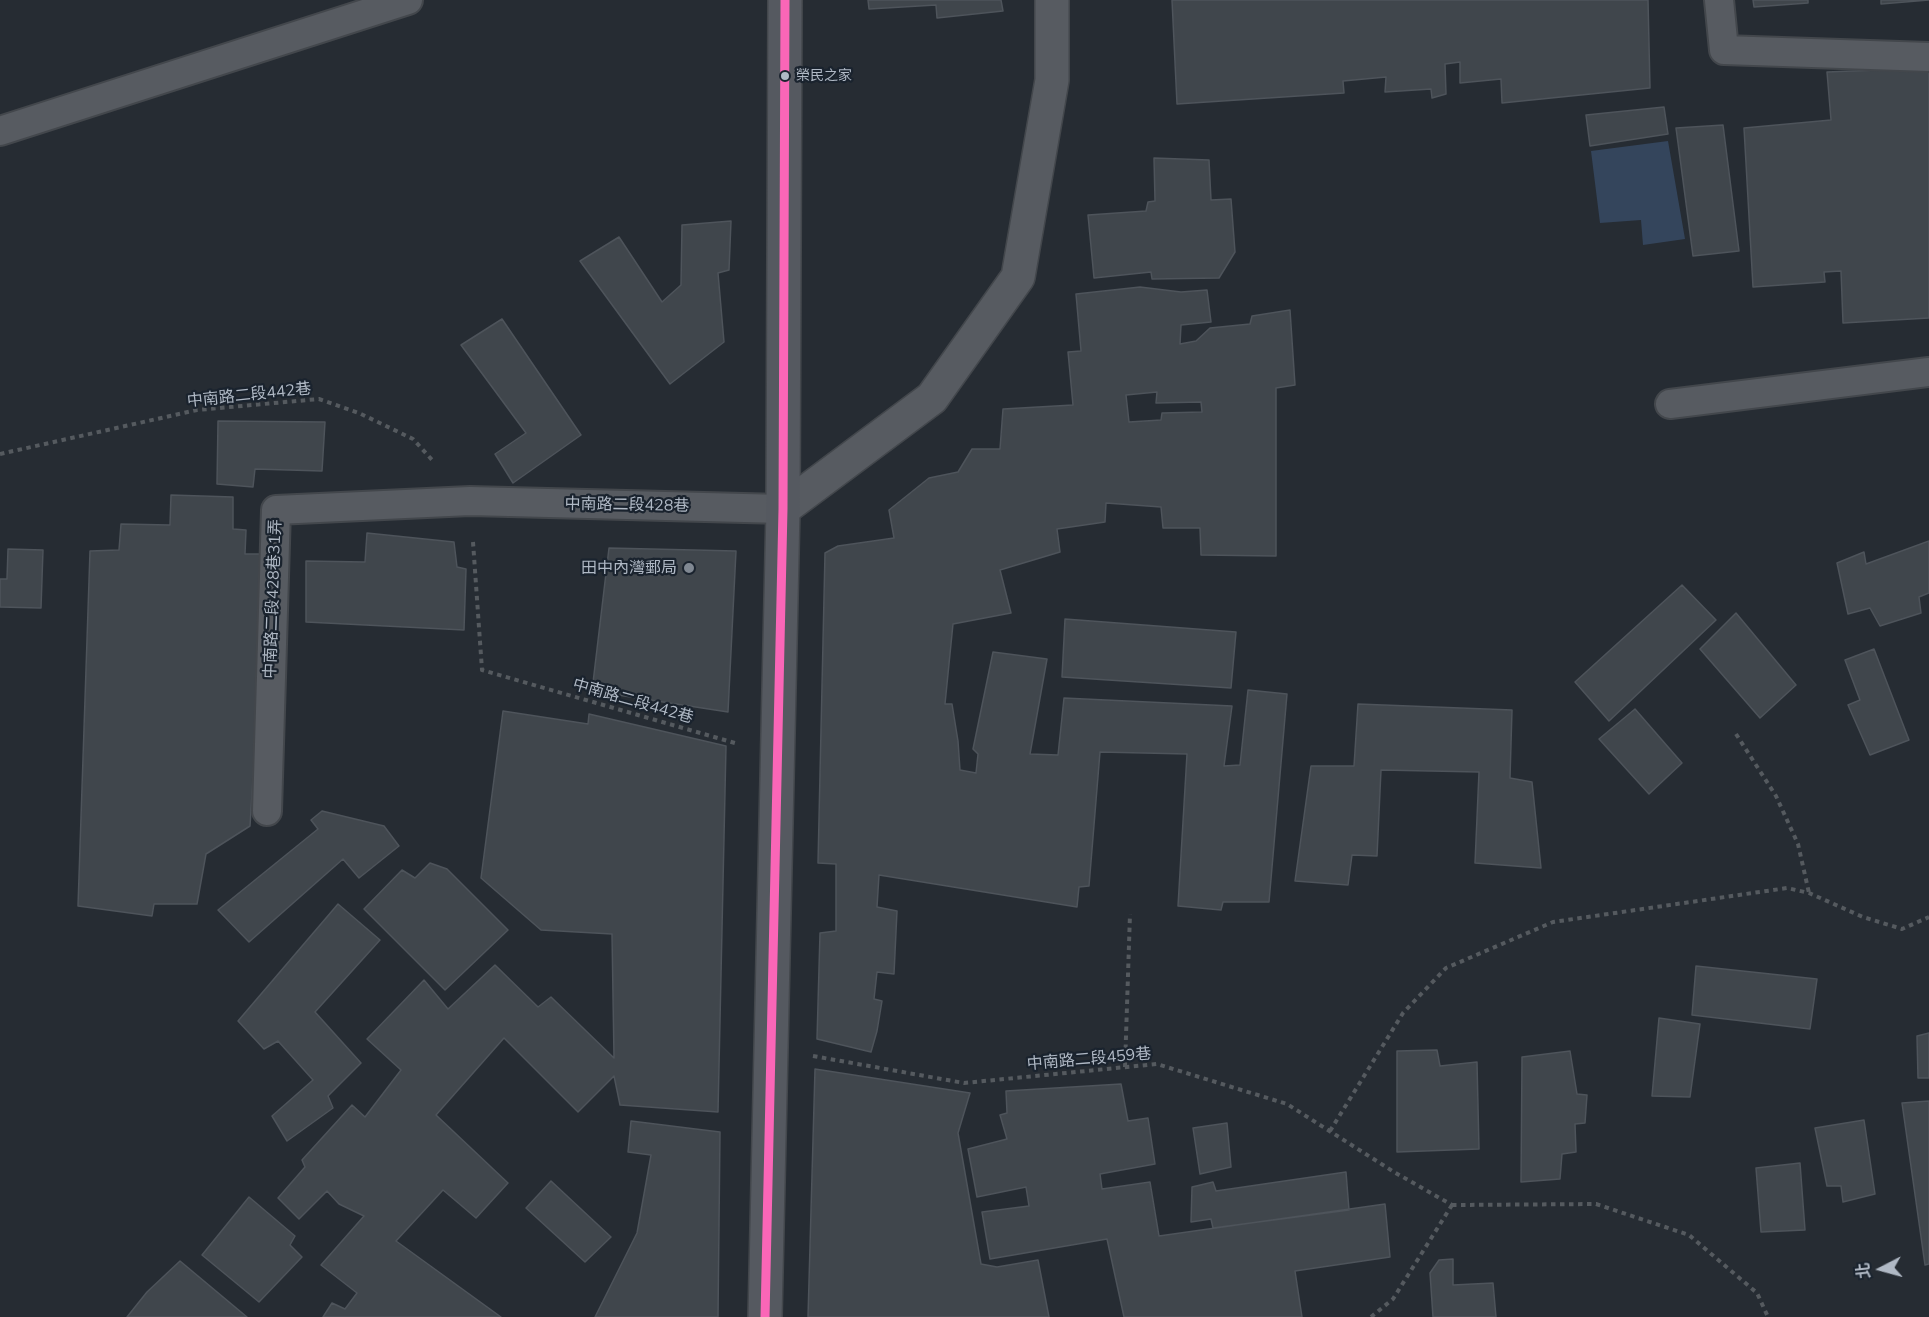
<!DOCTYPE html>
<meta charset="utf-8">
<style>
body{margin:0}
#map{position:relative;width:1929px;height:1317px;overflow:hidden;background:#262c33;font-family:Mulish,"Noto Sans TC",sans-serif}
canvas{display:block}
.north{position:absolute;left:1851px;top:1239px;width:60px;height:60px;-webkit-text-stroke:4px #1a232e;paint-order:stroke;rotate:264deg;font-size:16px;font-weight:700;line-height:24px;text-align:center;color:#b0b9c5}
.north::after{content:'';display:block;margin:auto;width:21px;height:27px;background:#b0b9c5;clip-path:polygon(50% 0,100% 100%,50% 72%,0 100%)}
</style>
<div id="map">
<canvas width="1929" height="1317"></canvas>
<div class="north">北</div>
</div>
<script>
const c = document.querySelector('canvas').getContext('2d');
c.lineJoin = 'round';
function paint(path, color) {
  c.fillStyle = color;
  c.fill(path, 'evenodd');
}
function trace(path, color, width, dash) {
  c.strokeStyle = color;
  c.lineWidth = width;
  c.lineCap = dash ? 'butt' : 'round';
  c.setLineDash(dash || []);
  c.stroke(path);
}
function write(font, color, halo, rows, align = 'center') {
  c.font = font + ' Mulish,"Noto Sans TC",sans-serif';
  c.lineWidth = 4.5;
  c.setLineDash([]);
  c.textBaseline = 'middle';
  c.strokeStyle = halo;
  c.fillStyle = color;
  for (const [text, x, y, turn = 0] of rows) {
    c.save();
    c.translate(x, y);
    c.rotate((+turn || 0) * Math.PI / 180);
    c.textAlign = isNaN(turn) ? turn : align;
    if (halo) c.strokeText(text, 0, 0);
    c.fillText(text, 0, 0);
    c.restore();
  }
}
paint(new Path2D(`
 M1668 141 1685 239 1643 245 1641 220 1600 223 1591 151Z`), '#34455c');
const building = new Path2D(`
 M868 0H1001L1003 11 937 18 936 5 869 9Z
 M1172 0H1648L1650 88 1502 103 1501 79 1460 83V62L1445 64 1446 94 1432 98 1431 89 1385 92 1386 77 1343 81 1344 93 1177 104Z
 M1753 0H1808V3L1754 7Z
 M1881 0H1929L1881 4Z
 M1929 68V318L1843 323 1841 271 1824 272 1825 282 1753 287 1744 128 1831 120 1827 72Z
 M1664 107 1668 134 1590 146 1586 115Z
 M1723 125 1739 251 1693 256 1676 128Z
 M1154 158 1209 160 1211 200 1231 199 1235 252 1219 278 1152 279 1151 272 1094 278 1088 215 1146 211 1148 202 1155 201Z
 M731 221 729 270 718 273 724 342 670 384 580 261 619 237 662 302 681 285 682 225Z
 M1140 287 1181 292 1207 290 1211 322 1181 325 1180 344 1196 341 1210 328 1250 324 1252 316 1290 310 1295 385 1276 388V556L1201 555 1200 528H1163L1161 507 1106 503 1105 522 1057 529 1060 552 1000 570 1011 613 953 624 945 704H952L958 741 960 770 976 773 978 754 973 749 993 652 1047 659 1030 754 1058 755 1064 698 1232 706 1224 766 1240 765 1248 690 1287 694 1269 902H1223L1221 910 1178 906 1187 754 1100 752 1089 886 1079 887 1077 907 879 875 877 907 897 911 894 974 877 972 874 999 882 1001 877 1031 871 1052 817 1039 820 933 836 931V864L818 863 825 553 838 546 894 538 889 510 929 478 958 472 972 449H1000L1003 409 1073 405 1068 352 1081 351 1076 294ZM1157 392 1156 403 1201 402 1202 412 1162 413 1161 420 1129 422 1126 395Z
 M502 319 581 435 513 483 495 454 526 433 461 345Z
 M218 421 325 422 322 471 255 469 253 487 217 484Z
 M171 495 233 497V529L246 530 245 554H267L250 826 206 854 197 904H154L152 916 78 906 90 551 119 550 121 524 170 525Z
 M367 533 454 542 457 567 466 569 464 630 306 622V561L365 562Z
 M1929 541V593L1919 597 1921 613 1880 626 1870 608 1848 614 1837 563 1864 552 1866 564Z
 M609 548 736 551 728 712 592 691Z
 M8 549 43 550 41 608 0 607V579H7Z
 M1682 585 1716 620 1609 721 1575 682Z
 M1736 613 1796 685 1760 718 1700 649Z
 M1065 619 1236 632 1231 688 1062 677Z
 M1874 649 1909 740 1870 755 1848 705 1860 700 1845 660Z
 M1358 704 1512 710 1510 778 1532 782 1541 868 1475 863 1479 772 1381 770 1377 856 1352 855 1348 885 1295 881 1311 766H1354Z
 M1635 709 1682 763 1649 794 1599 739Z
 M503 711 588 724 589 714 726 746 718 1112 620 1105 614 1076 578 1112 504 1038 436 1115 508 1183 476 1218 443 1190 396 1241 501 1317H323L332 1303 345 1309 357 1293 321 1265 364 1216 339 1204 327 1191 299 1219 278 1198 305 1167 302 1160 352 1105 365 1117 401 1070 367 1039 424 980 448 1009 495 965 538 1007 551 997 614 1058 612 934 541 930 481 878Z
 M322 811 384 826 399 846 359 878 343 859 249 942 218 910 318 829 311 820Z
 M430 863 447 869 508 930 445 990 364 909 402 870 415 878Z
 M338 904 380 940 315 1012 361 1063 328 1096 333 1108 287 1141 272 1116 313 1080 278 1041 264 1049 238 1021Z
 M1696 966 1817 979 1810 1029 1692 1015Z
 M1659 1018 1700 1024 1690 1097 1652 1096Z
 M1929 1033V1078H1918L1917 1036Z
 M1437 1050 1440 1066 1477 1062 1479 1149 1397 1152V1051Z
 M1570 1051 1577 1094 1587 1095 1585 1123 1575 1124 1576 1152 1562 1154 1560 1179 1521 1182 1522 1057Z
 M815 1069 970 1093 958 1133 981 1264 997 1267 1038 1260 1049 1317H808Z
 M1121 1084 1128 1121 1148 1118 1155 1164 1100 1174 1102 1189 1150 1182 1159 1236 1385 1204 1390 1257 1295 1271 1302 1317H1124L1107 1239 990 1259 982 1212 1029 1206 1026 1187 977 1197 968 1149 1007 1139 1000 1115 1007 1113 1006 1091Z
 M1929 1101V1264L1925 1265 1902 1103Z
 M1864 1120 1875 1194 1843 1202 1841 1186H1827L1815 1128Z
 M631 1121 720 1132 718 1317H595L637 1233 651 1155 628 1152Z
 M1227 1123 1231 1167 1200 1174 1193 1128Z
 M1800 1163 1805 1230 1761 1232 1756 1168Z
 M1346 1172 1349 1210 1213 1228 1211 1219 1191 1222 1192 1187 1213 1182 1216 1191Z
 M551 1181 611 1237 585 1262 526 1208Z
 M249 1197 295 1236 290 1245 302 1257 259 1302 202 1255Z
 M1453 1259V1285L1493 1283 1496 1317H1433L1430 1273 1439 1260Z
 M180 1261 247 1317H127L147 1292Z`);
paint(building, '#40464c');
trace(building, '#4e545b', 1.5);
const service = new Path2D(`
 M1719 0 1724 50 1929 57
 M0 131 408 0
 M1670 404 1929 372
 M267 811 276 510 470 501 783 509`);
const minor = new Path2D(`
 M783 509 932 398 1018 277 1052 80V0`);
const secondary = new Path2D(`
 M765 1317 783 509 785 0`);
trace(service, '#43474c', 32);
trace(minor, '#43474c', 36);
trace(secondary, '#43474c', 36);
trace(new Path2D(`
 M0 454 197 410 319 399 359 413 413 439 434 462
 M473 542 482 670 735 743
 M1736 734 1776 796 1798 844 1809 893
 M813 1056 964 1083 1157 1064 1287 1104 1394 1172 1452 1205
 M1125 1067 1130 914
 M1330 1131 1403 1013 1446 968 1553 922 1787 888 1809 893 1863 917 1902 929 1929 917
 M1452 1205 1596 1204 1689 1235 1757 1293 1768 1317
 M1371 1317 1393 1299 1452 1205`), '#555a5f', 4, [4.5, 4.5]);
trace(service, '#575b61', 28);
trace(minor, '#575b61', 33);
trace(secondary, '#555960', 33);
trace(new Path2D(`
 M765 1317 783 509 785 0`), '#fa66b7', 9);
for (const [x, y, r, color] of [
 [785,76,5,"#b0b9c5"],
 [689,568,6,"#808892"]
]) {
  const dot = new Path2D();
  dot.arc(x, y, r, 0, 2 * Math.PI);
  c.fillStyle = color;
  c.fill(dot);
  trace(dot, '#1a232e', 2);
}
write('14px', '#b0b9c5', '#1a232e', [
 ["榮民之家",796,76]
], 'left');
write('16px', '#b0b9c5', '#1a232e', [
 ["中南路二段442巷",249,395,-6],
 ["中南路二段428巷",627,505,1],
 ["中南路二段428巷31弄",273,599,-88],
 ["中南路二段442巷",633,701,16],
 ["中南路二段459巷",1089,1059,-5]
]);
write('16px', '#b0b9c5', '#1a232e', [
 ["田中內灣郵局",677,568]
], 'right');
</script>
